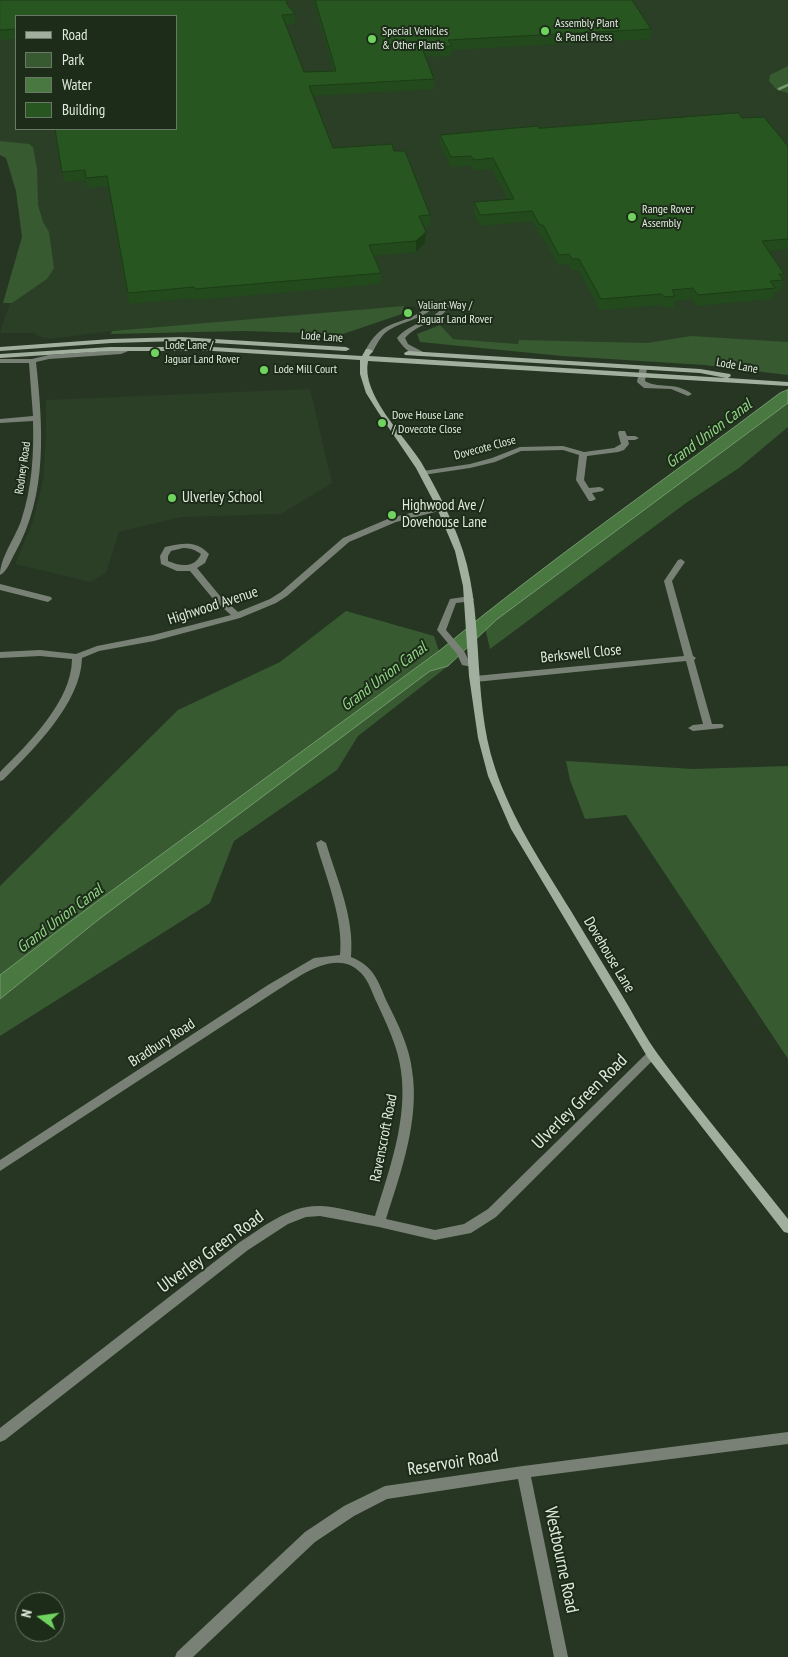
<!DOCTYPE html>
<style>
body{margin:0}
#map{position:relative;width:788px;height:1657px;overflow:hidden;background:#263623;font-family:"PT Sans Narrow",sans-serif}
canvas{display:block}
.legend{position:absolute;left:15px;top:15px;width:162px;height:115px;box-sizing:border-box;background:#1c2c19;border:1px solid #6a7868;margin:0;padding:6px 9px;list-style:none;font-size:15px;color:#e0eade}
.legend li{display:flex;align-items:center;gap:10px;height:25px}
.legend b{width:25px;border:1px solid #6a7868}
.north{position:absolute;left:15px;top:1592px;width:50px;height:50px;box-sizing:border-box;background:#1c2c19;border:1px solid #6a7868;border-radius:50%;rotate:284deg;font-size:14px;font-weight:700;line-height:20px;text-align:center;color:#e0eade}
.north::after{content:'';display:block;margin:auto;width:18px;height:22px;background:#70d35f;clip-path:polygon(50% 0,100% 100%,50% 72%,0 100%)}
</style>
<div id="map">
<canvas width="788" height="1657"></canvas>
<ul class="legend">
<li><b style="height:6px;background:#a1af9f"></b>Road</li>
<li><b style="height:14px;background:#375a31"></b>Park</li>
<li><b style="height:14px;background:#497841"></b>Water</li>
<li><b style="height:14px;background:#285620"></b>Building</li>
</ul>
<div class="north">N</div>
</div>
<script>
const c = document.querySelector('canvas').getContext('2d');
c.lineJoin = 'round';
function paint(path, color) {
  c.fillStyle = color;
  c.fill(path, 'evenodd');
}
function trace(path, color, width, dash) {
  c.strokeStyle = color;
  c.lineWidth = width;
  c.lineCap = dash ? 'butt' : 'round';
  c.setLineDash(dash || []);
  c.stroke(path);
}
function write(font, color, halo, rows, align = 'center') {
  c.font = font + ' "PT Sans Narrow",sans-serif';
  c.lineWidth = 4;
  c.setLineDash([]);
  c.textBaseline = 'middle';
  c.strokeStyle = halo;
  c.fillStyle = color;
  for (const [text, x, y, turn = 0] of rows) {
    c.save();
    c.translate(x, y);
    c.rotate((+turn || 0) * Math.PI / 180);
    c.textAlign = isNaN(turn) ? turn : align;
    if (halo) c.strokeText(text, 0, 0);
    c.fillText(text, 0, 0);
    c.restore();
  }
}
paint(new Path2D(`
 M0 0H788V345L518 344 453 339 440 325 413 306 112 331 51 339 41 337 34 333H0L30 243 18 163 0 151ZM16 16H176V129H16Z
 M310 389 332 483 281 514 181 517 119 532 106 573 90 582 15 564 33 522 43 480 46 433V400Z`), '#2a3f26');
paint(new Path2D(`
 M788 66V93L777 90 769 81 770 75Z
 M0 141 29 144 33 147 37 169 38 205 43 222 49 232 54 268 47 279 12 303H3L22 237 16 191 6 158 0 155Z
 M404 306 402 314 343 334 242 331 111 334 112 331Z
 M440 325 453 339 518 344 519 340 647 343 691 336 788 342V375L704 365 562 356 420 342 417 334Z
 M788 403V427L739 468 686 503 490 649 485 628Z
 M346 611 434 636 439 651 80 914 0 975V886L178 710 280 662Z
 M448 666 358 736 337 770 234 841 210 903 0 1036V999L98 920 430 671Z
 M566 761 693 769 788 766V1059L626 815 585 819 570 780Z`), '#375a31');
const water = new Path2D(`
 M788 390V403L496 620 448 666 430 671 98 920 0 999V975L80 914 439 651C549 560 666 479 780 393Z`);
paint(water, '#497841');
trace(water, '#769a70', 1);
trace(new Path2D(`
 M779 89 788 85`), '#769a70', 2.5);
paint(new Path2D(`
 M434 301 448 302 451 304C439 324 419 322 405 338L408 344 423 352V356C412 356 402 347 397 338 410 322 434 322 443 306L436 305C422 321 401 320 385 333 379 339 376 346 372 353H366L365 351C381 321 393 327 419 313 425 310 428 304 434 301Z
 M129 347 133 349 121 354 49 359 36 362C43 426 48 495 15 553 11 560 7 572 0 575 0 558 15 538 21 521 32 488 34 455 33 421L0 423V419L33 416 29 363H0V359H32L49 355 120 350Z
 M640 366H646L647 368 645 381C657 389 675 381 692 394L688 396 671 389 644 388 637 382Z
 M619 431H625L627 436H635L639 438 635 440H628L629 444 624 450 618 452 587 456 584 480 589 488 600 487 604 489 603 491 592 493 596 499 592 501H589L576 480 579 455 563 450 521 451 495 462 470 468 423 475 419 473 423 471 470 464 492 458 520 447 563 446 584 452 614 448 621 444 618 433Z
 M440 506 444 508 443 510 396 522 349 542 287 596 276 603 240 618 154 641 99 651 82 658C81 703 33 750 3 780L0 781V772C28 744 72 701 72 659L40 656 0 658V652L40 650 76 654 97 646 153 635 231 615 214 600 190 571H177L161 564 160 556 165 547C182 543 197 540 209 554L205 563 197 568 220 596 238 612 270 599 281 592 343 538 390 518ZM183 548C191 548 195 550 201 554 194 569 180 566 168 561V556L171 551Z
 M681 559 685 562 672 581 693 656 696 658 694 660 712 724H722L724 726 722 728 693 731 688 728 693 725 703 724 686 661 475 682 470 679 475 676 684 656 664 581 678 560Z
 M0 584 51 597 52 599 48 602 0 590Z
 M470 596 474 599 473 601 456 603 446 630 464 651 469 661 476 662 478 664 473 667 462 665 457 654 437 630 450 599Z
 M321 840 326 843C337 879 355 919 351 957 374 966 378 981 387 1002 398 1024 409 1046 412 1070 420 1119 401 1172 386 1219L435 1230 464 1224 488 1209 648 1052 652 1051 656 1052 658 1055 496 1217 471 1233 435 1240 379 1227 320 1216 306 1217 288 1224 248 1250 5 1440 0 1442V1428L240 1242C263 1227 291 1204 321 1206 339 1207 357 1213 375 1216 389 1171 408 1119 401 1071 398 1047 387 1025 377 1003 372 993 369 981 361 973 336 947 299 977 276 991L0 1171V1160L268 985 314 958 340 955C344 920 326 877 316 843Z
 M788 1432V1444L531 1477 568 1657H554L518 1479 387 1499 354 1516 315 1542 193 1657H175L177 1652 305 1532 344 1506 385 1486 523 1466Z`), '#798177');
paint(new Path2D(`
 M181 337 346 347 350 349 346 351 181 341 111 343 0 351V347L111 339Z
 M110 347H213L362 356 366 349H369L373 351 369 356 726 378 700 373 405 355 404 353 408 351 700 369 730 374 731 376 728 378 788 382V386L368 361C361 395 404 435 421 462 435 486 448 511 458 537 487 609 470 693 495 768 512 820 543 865 571 911 590 943 610 975 629 1007 638 1023 647 1039 657 1053 699 1110 745 1164 788 1219V1233L784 1232 648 1058 511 829 488 776 478 738 469 676 463 586 455 551 436 506 416 468 378 412 366 393 360 374V360L213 351H110L0 358V354Z`), '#a1af9f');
paint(new Path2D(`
 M0 0 287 4 295 14V24H286L304 72 334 71 313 0H632L651 29 650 39 452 50 451 56 425 57 434 79V89L313 96 333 148 394 151 430 215V226H423L426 232 425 243 416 252 373 256 381 273V284L196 300 195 298 129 304 108 186 87 188 86 180 64 182 55 129H176V16H16V39L0 40Z
 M742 118 788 146V249L769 251 784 274 781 291 774 292 773 299 696 306 692 299 675 301 674 307 663 308 661 305 600 310 578 270H571L568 264 558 265 542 236H540L532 221 480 226 474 213V202L508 200 492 169 473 170 471 166 451 167 440 145V135L539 128Z`), '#224a1c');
paint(new Path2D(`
 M426 232 425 243 416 252V241Z`), '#1c3c16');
const building = new Path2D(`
 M0 0H286L287 4 295 14 282 15 304 72 336 71 315 0H632L651 29 448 40 452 46 422 48 434 79 309 86 333 148 392 144 394 151H405L430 215 419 216 426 232 416 241 369 245 381 273 195 289 194 287 128 293 107 176 86 178 85 170 62 172 55 129H176V16H16V29L0 30Z
 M738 113 742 118 764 117 788 146V239L762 241 784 274H779L783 280 770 281 775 288 698 295 693 288 672 290 675 296 664 297 662 294 601 299 579 259H572L569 254 559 255 543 225H540L532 211 480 215 474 202 514 199 493 158 474 160 471 156 451 157 440 135 538 126 539 128Z`);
paint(building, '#285620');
trace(building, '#1c3c16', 1);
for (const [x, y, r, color] of [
 [545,31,5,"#70d35f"],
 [372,39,5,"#70d35f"],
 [632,217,5,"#70d35f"],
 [408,313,5,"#70d35f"],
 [155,353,5,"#70d35f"],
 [264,370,5,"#70d35f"],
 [382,423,5,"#70d35f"],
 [172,498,5,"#70d35f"],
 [392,515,5,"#70d35f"]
]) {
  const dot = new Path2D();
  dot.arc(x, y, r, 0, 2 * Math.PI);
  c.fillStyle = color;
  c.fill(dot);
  trace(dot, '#1c2c19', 2);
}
write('12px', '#e0eade', '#1c2c19', [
 ["Assembly Plant",555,24],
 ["& Panel Press",555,38],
 ["Special Vehicles",382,32],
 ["& Other Plants",382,46],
 ["Range Rover",642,210],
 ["Assembly",642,224],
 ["Valiant Way /",418,306],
 ["Jaguar Land Rover",418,320],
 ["Lode Lane /",165,346],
 ["Jaguar Land Rover",165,360],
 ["Lode Mill Court",274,370],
 ["Dove House Lane",392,416],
 ["/ Dovecote Close",392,430]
], 'left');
write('12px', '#e0eade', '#1c2c19', [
 ["Lode Lane",322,337,4],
 ["Lode Lane",737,366,10],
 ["Dovecote Close",485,448,-15],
 ["Rodney Road",23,468,-82]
]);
write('15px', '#e0eade', '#1c2c19', [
 ["Ulverley School",182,498],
 ["Highwood Ave /",402,506],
 ["Dovehouse Lane",402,523]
], 'left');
write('15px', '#e0eade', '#1c2c19', [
 ["Highwood Avenue",213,606,-18],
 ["Berkswell Close",581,654,-6],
 ["Dovehouse Lane",609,955,59],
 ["Bradbury Road",162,1043,-33],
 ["Ravenscroft Road",384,1138,-79]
]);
write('italic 16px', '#93d687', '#1c2c19', [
 ["Grand Union Canal",709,434,-37],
 ["Grand Union Canal",384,677,-37],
 ["Grand Union Canal",60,919,-37]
]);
write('18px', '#e0eade', '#1c2c19', [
 ["Ulverley Green Road",580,1102,-45],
 ["Ulverley Green Road",211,1252,-36],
 ["Reservoir Road",453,1463,-9],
 ["Westbourne Road",561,1560,78]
]);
</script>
